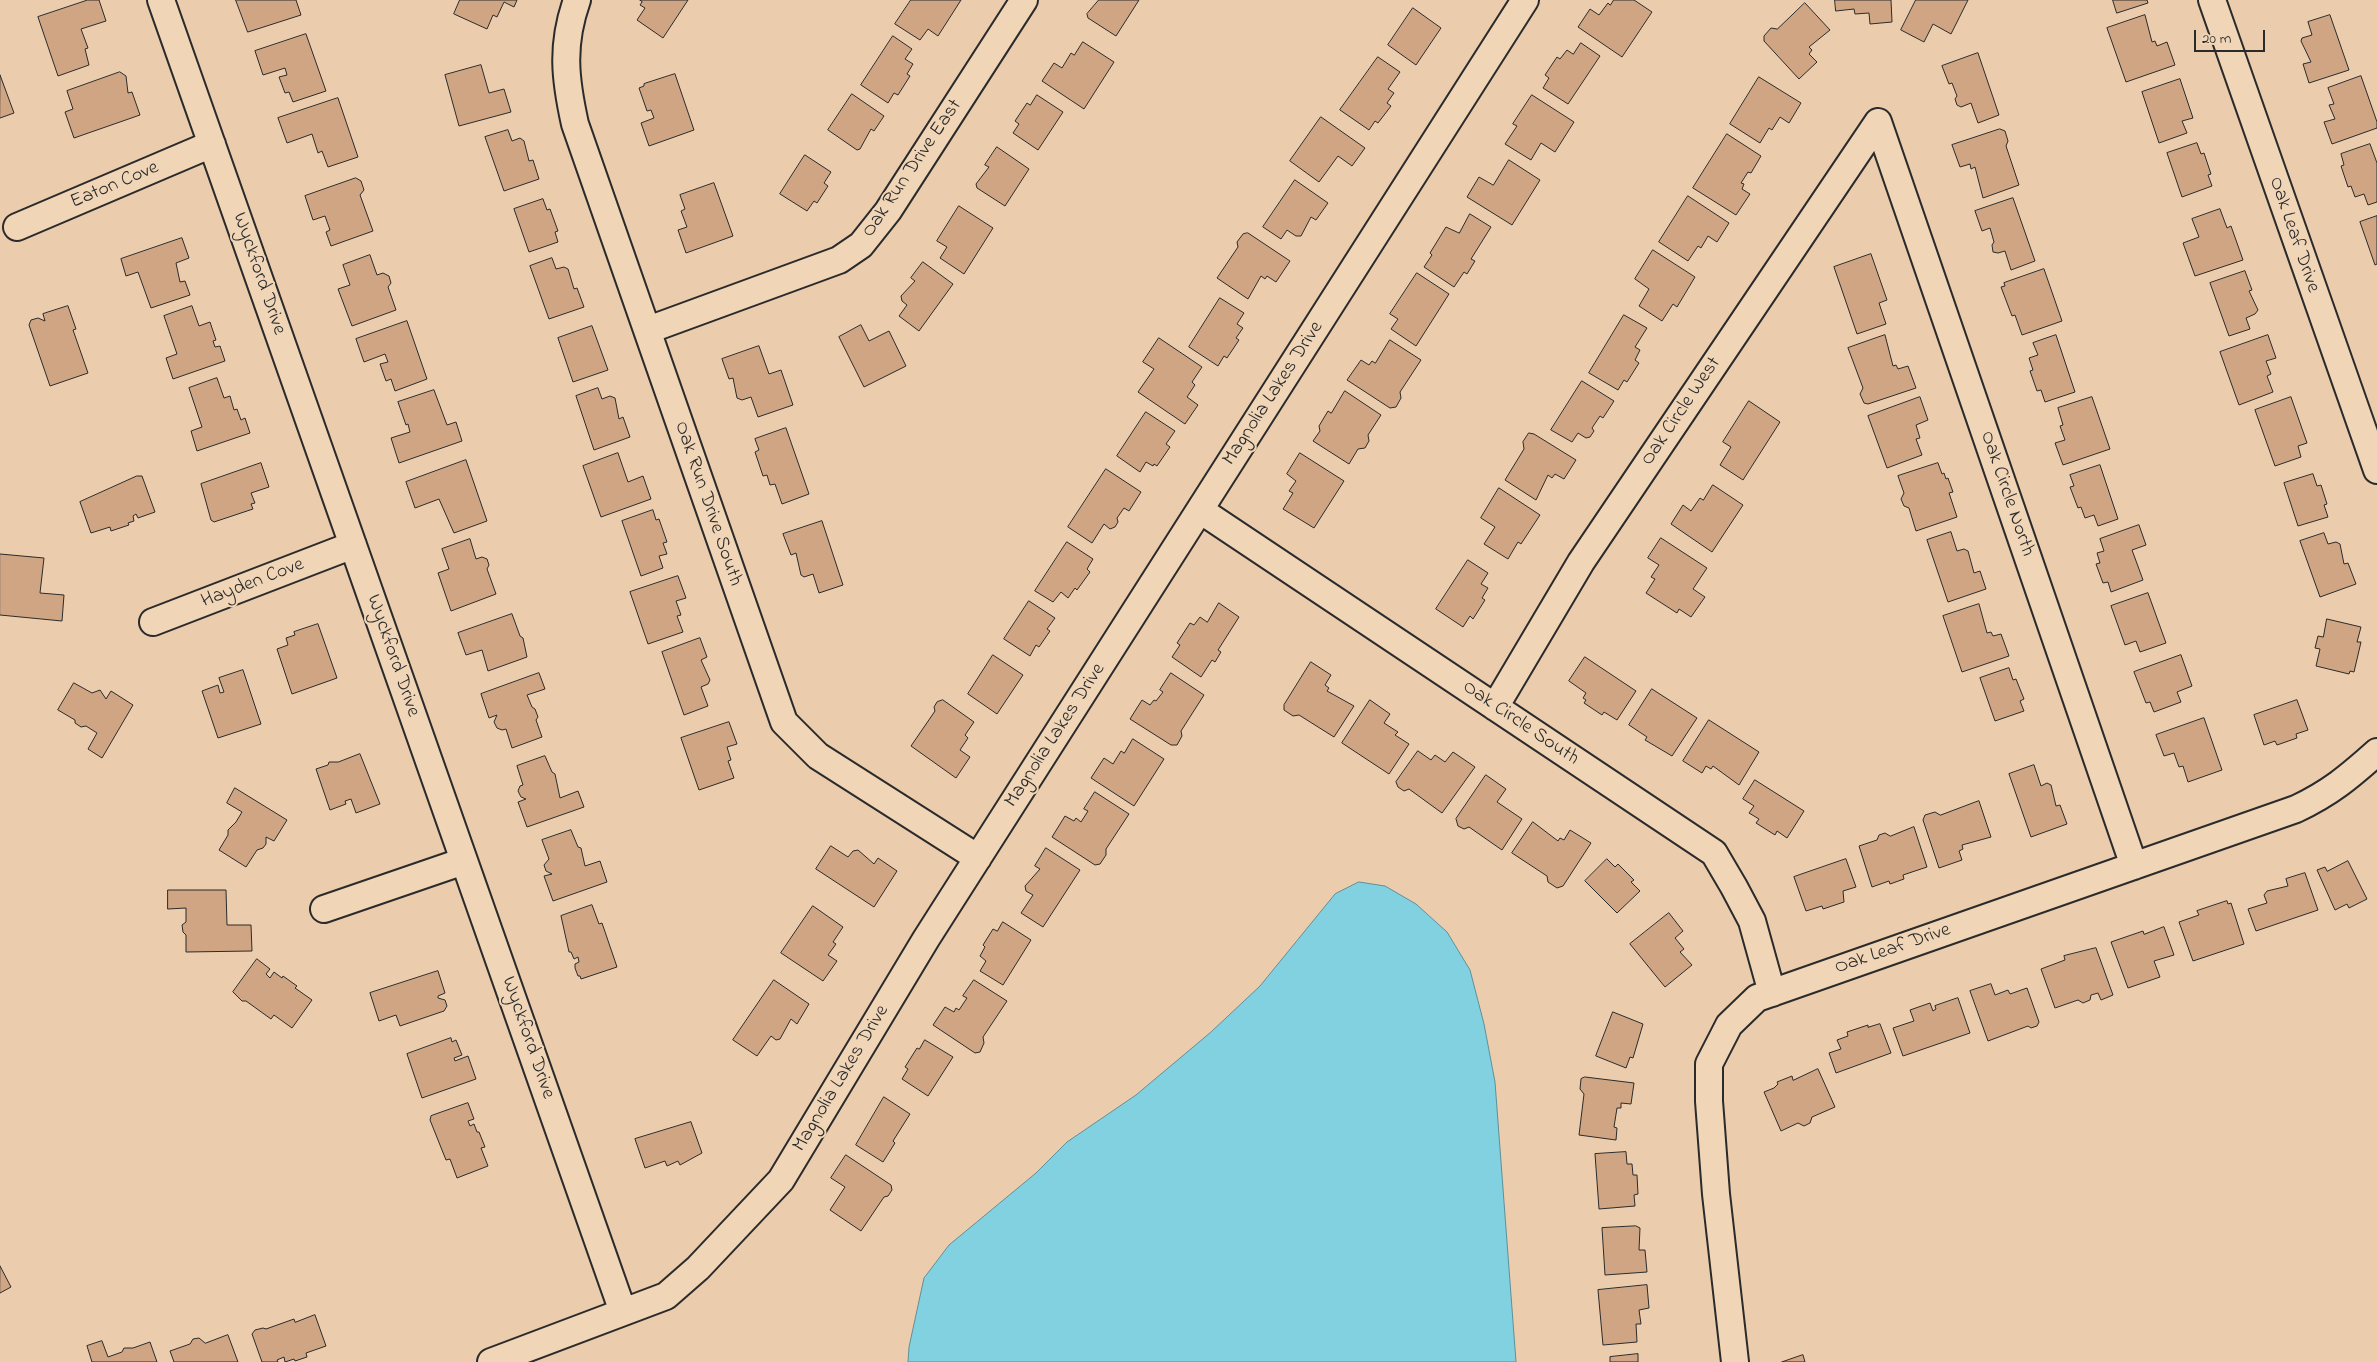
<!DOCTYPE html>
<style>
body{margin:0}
#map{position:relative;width:2377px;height:1362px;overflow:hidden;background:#ebcdae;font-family:"Indie Flower",sans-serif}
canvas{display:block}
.scale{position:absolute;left:2194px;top:30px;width:71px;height:22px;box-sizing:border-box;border:2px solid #2b2b2b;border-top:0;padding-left:6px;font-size:15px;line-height:18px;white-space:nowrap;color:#2b2b2b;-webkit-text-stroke:4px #f0d5b7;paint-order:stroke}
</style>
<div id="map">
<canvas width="2377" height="1362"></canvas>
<div class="scale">20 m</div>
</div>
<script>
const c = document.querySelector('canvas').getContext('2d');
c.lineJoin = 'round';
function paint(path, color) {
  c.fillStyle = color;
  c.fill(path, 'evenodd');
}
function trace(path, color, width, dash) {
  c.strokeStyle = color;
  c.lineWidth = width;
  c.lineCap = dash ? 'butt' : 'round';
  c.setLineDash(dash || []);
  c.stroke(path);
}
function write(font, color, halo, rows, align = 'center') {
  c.font = font + ' "Indie Flower",sans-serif';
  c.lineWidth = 4;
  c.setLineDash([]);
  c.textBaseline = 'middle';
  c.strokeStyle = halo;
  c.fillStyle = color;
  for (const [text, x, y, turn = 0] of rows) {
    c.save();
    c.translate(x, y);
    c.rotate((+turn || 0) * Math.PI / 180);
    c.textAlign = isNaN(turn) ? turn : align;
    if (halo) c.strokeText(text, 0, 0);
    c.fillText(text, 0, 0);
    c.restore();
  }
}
const water = new Path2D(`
 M1359 882 1385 886 1416 904 1447 932 1470 970 1484 1024 1495 1082 1516 1362H908L909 1347 924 1278 949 1245 1036 1173 1067 1142 1136 1095 1211 1032 1260 986 1335 894Z`);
paint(water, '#82d1e0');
trace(water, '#5f8f98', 1);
const building = new Path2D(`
 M88 0H99L106 21 81 29 88 48 85 49 89 65 58 76 38 17Z
 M236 0H296L301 15 248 32Z
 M460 0H517L514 7 504 2 497 17 493 15 487 29 454 14Z
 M640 0H688L663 38 637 20 645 8 640 5 642 2Z
 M911 0H961L938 36 928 29 920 40 895 24Z
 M1099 0H1139L1116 36 1088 18 1087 14Z
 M1614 0H1634L1652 12 1622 57 1578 27 1590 9 1599 15 1608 3 1610 5Z
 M1835 0H1891L1892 22 1870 24 1869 13 1855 14 1854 9 1836 11Z
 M1916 0H1968L1951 34 1933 24 1924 42 1901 30Z
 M2113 0H2147L2148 3 2117 13Z
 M1805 3 1830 30 1809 47 1812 50 1809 54 1817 62 1799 79 1764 41V36L1771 28 1777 29Z
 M1413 8 1441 28 1416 65 1388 45Z
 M2145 15 2152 42 2155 41 2157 46 2167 42 2175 65 2126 82 2107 28Z
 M2330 15 2349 70 2309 83 2303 64 2311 62 2301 41 2302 38 2312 35 2308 22Z
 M306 34 326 91 293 102 289 92 285 93 279 77 287 75 285 68 263 75 255 51Z
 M893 36 912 49 905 59 913 64 907 74 910 76 898 95 894 93 888 103 861 85Z
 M1083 42 1114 62 1084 109 1042 81 1054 63 1062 68 1071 53 1074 55Z
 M1581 43 1600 56 1568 104 1543 88 1549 78 1545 75 1557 57 1560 59 1567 50 1573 54Z
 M1978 53 1999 115 1978 123 1971 103 1961 107 1957 105 1955 99 1957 96 1952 83 1949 84 1942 66Z
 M1378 57 1400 72 1388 89 1394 93 1387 103 1391 106 1378 123 1375 121 1369 130 1340 110Z
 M481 65 489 93 504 89 511 112 459 126 445 75Z
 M120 72 126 76 128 93 132 92 140 115 74 138 65 112 73 109 67 91Z
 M675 74 694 130 649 146 641 123 654 118 651 110 647 111 639 88 644 86V84Z
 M0 75 14 113 0 118Z
 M2361 76 2377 122V128L2332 144 2324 122 2335 119 2329 105 2334 104 2328 88Z
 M1759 77 1801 103 1789 123 1780 117 1772 130 1769 128 1760 143 1730 124Z
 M2180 79 2193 118 2182 121 2187 133 2159 143 2142 92Z
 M852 94 884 116 874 131 871 129 860 149 857 150 828 130Z
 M1037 95 1063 112 1038 150 1013 133 1019 124 1015 121 1027 103 1030 105Z
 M1532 95 1574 122 1555 152 1541 143 1531 160 1505 144 1517 126 1513 124Z
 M338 98 358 157 328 167 322 151 318 153 312 134 287 143 278 118Z
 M1321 117 1365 148 1352 166 1338 156 1319 182 1290 161Z
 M2000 129 2005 131 2008 141 2006 146 2019 185 1983 198 1975 167 1971 169 1970 164 1960 167 1952 145Z
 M508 130 512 141 520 138 524 141 529 161 533 160 539 179 504 191 485 137Z
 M1727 134 1761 156 1751 173 1748 172 1741 183 1744 184 1742 189 1750 194 1736 215 1693 188Z
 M2197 143 2201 154 2204 153 2211 174 2208 175 2212 186 2182 197 2167 153Z
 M2370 144 2377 163V202L2368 205 2364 194 2355 197 2351 186 2348 187 2341 166 2344 165 2341 154Z
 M997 147 1029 169 1005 206 977 188 976 184 989 167 985 165Z
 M805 155 831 172 824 183 828 186 817 203 814 201 807 211 780 194Z
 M1509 160 1540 180 1512 225 1467 197 1479 177 1493 185Z
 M356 178 361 181 364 190 360 195 373 231 331 246 326 232 330 230 325 216 313 220 305 196Z
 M1295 180 1328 203 1316 220 1311 217 1301 236H1296L1287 230 1281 239 1263 227Z
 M714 183 733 236 686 253 678 230 687 227 681 211 685 209 680 195Z
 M1688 196 1729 223 1717 242 1708 236 1701 248 1698 246 1688 261 1659 242Z
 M2013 198 2035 261 2011 270 2005 251 1998 253 1993 252 1992 245 1994 242 1990 228 1982 231 1975 211Z
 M543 199 547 210 550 209 558 231 555 232 558 242 529 252 514 209Z
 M959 206 993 228 964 274 940 258 947 247 937 241Z
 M2220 209 2227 228 2231 226 2243 260 2195 276 2183 243 2199 237 2192 219Z
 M1470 214 1491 227 1471 259 1475 261 1467 274 1464 272 1454 287 1424 267 1432 255 1430 253 1446 227 1459 233Z
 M2377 216V264L2375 265 2360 222Z
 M1248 233 1290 261 1276 282 1267 276 1265 279 1261 276 1248 299 1217 278 1238 247 1237 242 1243 234Z
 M182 238 189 258 176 263 180 282 185 281 190 295 151 308 138 272 126 276 121 259Z
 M1653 250 1695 277 1677 307 1673 304 1662 321 1639 306 1649 289 1635 279Z
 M1871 254 1887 300 1879 303 1886 324 1857 334 1834 267Z
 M370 255 377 275 383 273 389 276 391 283 388 287 396 310 352 326 338 289 350 285 343 265Z
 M552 258 556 269 564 267 568 269 574 289 577 288 584 307 549 319 530 266Z
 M923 262 953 284 919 331 899 316 907 305 902 301 901 296 915 281 911 278Z
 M2044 269 2062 321 2022 335 2015 315 2012 316 2001 287 2005 286 2004 283Z
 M2245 271 2252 290 2249 291 2258 310 2255 314 2246 318 2250 329 2229 336 2210 283Z
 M1417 273 1449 294 1416 346 1391 329 1398 319 1390 314Z
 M1220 298 1244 313 1237 324 1243 328 1236 338 1239 340 1227 358 1224 356 1218 366 1189 347Z
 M68 306 76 329 73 330 88 373 50 386 29 325 31 320 38 318 45 321 43 314Z
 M192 306 199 326 210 322 216 340 213 341 215 347 220 346 225 361 173 379 166 358 177 354 164 316Z
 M1624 315 1647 328 1635 347 1640 350 1635 360 1639 363 1627 382 1624 380 1618 390 1589 373Z
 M407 321 427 379 395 391 391 379 386 381 380 364 388 362 385 354 364 362 356 339Z
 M861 325 869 341 889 331 906 366 864 387 839 337Z
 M592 326 608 370 573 382 558 338Z
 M1885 335 1893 366 1896 365 1898 369 1908 366 1916 388 1868 404 1864 403 1860 394 1863 388 1848 348Z
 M2056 335 2075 392 2045 402 2041 390 2037 391 2030 371 2033 370 2029 358 2038 355 2033 343Z
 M2268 335 2276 358 2266 361 2271 374 2267 376 2273 392 2239 405 2220 352Z
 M1159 338 1202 367 1192 382 1195 385 1187 397 1198 405 1185 424 1138 392 1154 369 1143 362Z
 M1390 340 1421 360 1400 392 1401 398 1396 407 1390 408 1347 380 1361 360 1369 365 1372 361 1375 363Z
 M759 346 769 374 781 370 793 405 758 417 751 397 742 400 737 398 733 378 729 379 722 359Z
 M217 378 224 398 230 396 234 410 237 409 241 420 245 418 250 433 197 451 191 431 202 427 189 388Z
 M1582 381 1614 401 1603 418 1600 416 1592 428 1594 431 1590 437 1586 438 1578 433 1572 442 1551 430Z
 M598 388 602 399 610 396 615 398 619 419 623 417 630 437 594 450 576 396Z
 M434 390 447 425 456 422 462 441 399 463 391 438 410 432 408 424 406 425 398 402Z
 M1345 391 1381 415 1368 435 1369 441 1365 448 1358 449 1349 464 1313 441 1320 431 1319 426 1328 411 1331 413Z
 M1920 397 1928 420 1916 425 1920 438 1916 439 1922 455 1887 468 1868 416Z
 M2092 397 2110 449 2063 465 2055 443 2065 440 2060 426 2063 425 2058 408Z
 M2291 397 2307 443 2298 446 2301 457 2275 466 2255 410Z
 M1749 401 1780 422 1743 480 1720 465 1731 447 1723 442Z
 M1146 412 1175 431 1166 444 1170 447 1157 466 1154 464 1153 466 1146 462 1140 472 1117 456Z
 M786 428 809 494 782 504 775 484 770 485 767 475 763 476 755 452 759 450 755 439Z
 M1529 433 1534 434 1576 460 1564 479 1555 474 1552 478 1548 475 1536 500 1505 480 1524 449 1523 442Z
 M618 453 628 482 643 476 651 499 601 517 583 466Z
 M1300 453 1344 481 1314 528 1283 509 1293 493 1289 491 1296 481 1287 474Z
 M466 460 487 521 454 533 439 499 415 508 406 482Z
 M261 463 269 487 251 493 255 503 251 504 253 509 214 522 211 520 201 484Z
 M1938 463 1942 474 1944 473 1946 479 1948 478 1953 492 1949 493 1957 517 1916 531 1909 508 1904 506 1901 499 1904 493 1898 476Z
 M2100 465 2118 519 2098 526 2094 515 2085 518 2081 507 2078 508 2070 487 2074 486 2070 475Z
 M1106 469 1141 492 1129 511 1124 508 1117 518 1118 522 1115 527 1110 529 1104 524 1092 543 1068 527Z
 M2313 474 2317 486 2321 485 2327 504 2324 505 2328 517 2298 526 2284 483Z
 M137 476H142L155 512 138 518 136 514 133 516 134 521 128 523 129 525 111 531 110 527 91 533 80 502Z
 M1713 485 1743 505 1712 552 1671 524 1683 505 1691 511 1700 498 1703 500Z
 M1499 488 1540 515 1521 544 1518 542 1508 559 1484 544 1495 527 1481 518Z
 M653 510 656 520 659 519 667 542 663 543 667 554 659 556 663 568 641 576 622 521Z
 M822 521 843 585 819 593 813 574 804 577 801 575 796 553 791 555 783 534Z
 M2139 525 2146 545 2132 550 2143 580 2111 592 2108 582 2103 583 2096 564 2100 563 2097 553 2104 551 2100 539Z
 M1951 532 1957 551 1964 549 1968 551 1974 573 1980 571 1986 589 1948 602 1927 540Z
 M2324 533 2328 544 2336 542 2340 544 2344 564 2348 563 2356 584 2320 597 2300 541Z
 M1661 538 1707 568 1693 589 1705 597 1691 617 1679 609 1677 613 1646 593 1655 579 1651 577 1659 565 1648 558Z
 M470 539 476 559 482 557 487 559 489 565 487 569 496 594 451 611 438 573 449 569 442 549Z
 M1067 542 1093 559 1087 569 1090 572 1077 590 1075 588 1068 598 1061 592 1053 602 1035 591Z
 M0 554 44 558 40 593 64 595 62 621 0 615Z
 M1468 560 1488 573 1481 584 1488 588 1482 598 1485 600 1473 619 1470 616 1463 627 1436 609Z
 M678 576 686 598 676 601 681 615 677 616 683 632 648 644 630 592Z
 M2148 593 2166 643 2140 652 2136 641 2125 645 2111 606Z
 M1029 601 1055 618 1047 629 1050 631 1039 647 1036 645 1030 656 1004 639Z
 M1219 603 1239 617 1218 650 1221 652 1215 662 1212 660 1201 677 1172 657 1180 645 1177 643 1190 623 1194 625 1200 617 1207 622Z
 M1979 604 1987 633 1991 632 1993 636 2001 634 2009 656 1962 672 1943 616Z
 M512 614 520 636 523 638 527 657 488 671 482 650 466 655 458 633Z
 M2327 619 2361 627 2357 642H2361L2354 672 2350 671 2349 674 2316 666 2320 649 2315 648 2318 636 2323 637Z
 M318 624 337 678 292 694 277 649 288 645 286 638 295 635 294 632Z
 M700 638 707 657 701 660 710 680 708 684 701 687 708 706 684 715 662 652Z
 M993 655 1023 675 997 714 968 694Z
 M2181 655 2192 686 2177 692 2181 702 2154 712 2150 702 2146 703 2134 672Z
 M1585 657 1636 691 1617 720 1604 712 1602 715 1584 703 1586 700 1583 698 1586 693 1569 681Z
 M1311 662 1331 675 1325 685 1329 688 1327 691 1354 706 1334 737 1299 715 1293 716 1284 710V705Z
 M2009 668 2013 680 2016 679 2024 699 2020 701 2024 711 1995 721 1980 678Z
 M243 670 261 724 218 738 202 691 218 685 220 693 224 692 219 678Z
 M539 673 545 689 527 695 532 707 535 709 538 717 536 720 542 737 512 748 506 729 502 730 497 728 494 722 497 715 489 718 481 694Z
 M1171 673 1204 695 1181 731 1182 736 1177 745H1171L1130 719 1142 700 1150 705 1154 700 1156 701 1163 692 1160 690Z
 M74 683 92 693 100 690 106 699 111 691 133 705 102 758 88 749 97 733 86 726 81 727 75 723V720L58 710Z
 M1652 689 1697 718 1672 756 1645 740 1647 737 1629 725Z
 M943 700 974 722 965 735 968 738 960 750 970 757 956 778 911 746 935 711 934 707 937 702Z
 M1370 700 1390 714 1384 723 1398 732 1395 735 1409 744 1389 774 1342 743Z
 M2297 700 2308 730 2296 734 2297 738 2277 745 2275 741 2264 745 2254 715Z
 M2204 718 2222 770 2188 782 2183 766 2179 767 2174 753 2164 756 2156 735Z
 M1709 720 1759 752 1739 785 1713 766 1711 769 1706 766 1702 773 1683 761Z
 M729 722 737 744 727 747 731 760 728 761 734 778 699 790 681 738Z
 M1133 739 1164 759 1134 806 1091 778 1104 758 1113 764 1121 751 1124 753Z
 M1418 751 1431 760 1435 755 1445 762 1453 752 1475 767 1442 813 1409 789 1404 791 1398 787 1396 782Z
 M360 754 380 804 356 813 351 799 345 801 346 804 330 810 316 769 328 765 329 762H338Z
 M545 756 552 772 555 774 560 798 578 791 584 807 527 827 518 802 526 799 521 797 518 791 520 786 523 785 517 766Z
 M2034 765 2041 786 2047 783 2051 785 2056 806 2060 805 2067 824 2031 837 2009 774Z
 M1486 775 1506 789 1497 802 1522 819 1502 850 1469 827 1464 829 1458 826 1456 819Z
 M1755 780 1804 811 1787 838 1777 831 1775 835 1756 823 1759 819 1749 813 1754 806 1743 799Z
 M235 788 287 820 274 841 266 837V844L263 848 257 850 246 867 219 850 228 835V830L236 822 242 812 227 803Z
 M1095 792 1129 814 1106 849V855L1100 864 1095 865 1052 837 1065 816 1074 821 1076 818 1081 822 1088 811 1084 809Z
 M1979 801 1991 837 1962 845 1963 849 1959 851 1962 860 1939 868 1923 820 1925 815 1935 812 1940 815Z
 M1533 822 1558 841 1560 838 1564 840 1570 830 1591 843 1563 886 1557 888 1548 882 1547 876 1512 853Z
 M1914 827 1927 867 1903 875 1904 879 1890 884 1889 881 1872 887 1859 846 1877 840 1879 835 1885 833 1890 836Z
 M571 830 578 847 581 848 585 866 600 861 607 882 553 901 544 876 552 874 546 871 544 865 549 859 542 840Z
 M831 846 848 857 853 851 858 850 874 864 878 858 897 871 874 907 816 869Z
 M1046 848 1080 870 1043 927 1021 913 1033 895 1026 891 1025 886 1040 869 1035 866Z
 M1607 859 1615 867 1618 864 1634 880 1631 882 1640 891 1617 913 1585 881Z
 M1846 859 1856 887 1843 891 1844 902 1823 909 1822 906 1806 911 1794 877Z
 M2348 861 2367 899 2349 908 2347 904 2335 910 2317 870 2325 867 2327 871Z
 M2305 873 2318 910 2256 931 2248 909 2267 903 2264 895 2267 891 2288 886 2286 879Z
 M168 890H226L227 925H251L252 951 186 952V935L183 932 182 925 186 922V908L168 909Z
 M2227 901 2228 904 2231 903 2244 944 2193 961 2179 922 2199 915 2197 911Z
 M592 905 599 924 602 923 617 967 581 979 580 976H578L575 968V964L579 962 578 957 574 959 571 952H569L561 916Z
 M813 906 843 927 833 942 836 944 828 955 837 961 823 981 781 953Z
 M1669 913 1683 931 1675 938 1684 949 1680 952 1692 965 1665 987 1630 944Z
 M1003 922 1031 940 1003 985 980 971 986 961 980 956 985 947 983 945 993 929 997 931Z
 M2164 927 2174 955 2154 961 2160 977 2128 988 2111 942 2143 931 2144 934Z
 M2096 948 2113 995 2101 1000 2098 993 2091 995 2090 1000 2083 1003 2078 1000 2055 1008 2041 969 2065 960 2064 956Z
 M257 959 270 969 266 974 270 978 274 972 282 978 283 976 297 986 295 988 312 1000 292 1028 274 1015 271 1019 246 1001H242L233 992Z
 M438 971 445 993 438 996V998L445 1000 447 1006 444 1011 400 1026 396 1015 379 1021 370 993Z
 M774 980 809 1004 797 1024 791 1019 780 1039 776 1040 771 1036 757 1056 733 1040Z
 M974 980 1007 1001 983 1037 984 1043 980 1052 975 1053 933 1025 945 1007 954 1012 956 1008 959 1010 967 998 963 996Z
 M1991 984 1995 995 2008 990 2010 994 2027 988 2039 1022 2037 1026 2031 1028 2028 1026 1988 1041 1970 991Z
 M1958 998 1970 1033 1903 1056 1893 1028 1914 1021 1910 1010 1930 1003 1933 1011 1936 1009 1935 1006Z
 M1613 1012 1643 1024 1633 1058 1630 1057 1626 1068 1596 1056Z
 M1880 1024 1891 1053 1836 1073 1829 1053 1841 1049 1837 1040 1848 1036 1847 1032 1868 1025V1027Z
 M451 1038 452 1042 456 1040 462 1055 454 1058 455 1061 468 1056 476 1079 422 1098 407 1054Z
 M925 1040 953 1057 928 1096 902 1079 908 1069 905 1067 917 1048 919 1049Z
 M1818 1069 1835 1107 1812 1117 1810 1123 1804 1126 1798 1123 1781 1131 1764 1092 1774 1088 1778 1084 1777 1082 1792 1076 1793 1080Z
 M1585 1077 1634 1083 1631 1104 1621 1103V1108H1617L1614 1127 1617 1128 1616 1140 1579 1135 1584 1094 1580 1089 1581 1079Z
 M884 1097 910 1114 893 1141 895 1143 883 1162 856 1145Z
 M468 1103 474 1119 468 1121 470 1126 474 1124 477 1132H479L485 1147 481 1148 488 1166 457 1178 450 1159 446 1160 430 1120 431 1116Z
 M691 1122 702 1153 680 1165 678 1161 667 1166 665 1161 645 1168 635 1139Z
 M1626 1152 1627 1164H1632L1633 1175H1637L1638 1194 1634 1195 1635 1206 1599 1209 1595 1154Z
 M846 1155 891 1185 892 1190 888 1196 884 1197 861 1231 830 1210 845 1187 831 1178Z
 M1636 1226 1640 1228 1639 1250H1645L1647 1272 1605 1275 1602 1228Z
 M0 1266 11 1287 0 1293Z
 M1647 1285 1649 1308 1639 1310 1641 1324H1636L1637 1342 1603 1345 1598 1290Z
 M315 1315 326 1346 306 1353 307 1357 295 1361 294 1359 285 1362 284 1357 277 1360 278 1362H262L252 1334 255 1330 263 1328 266 1329 294 1319 295 1322Z
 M228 1335 238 1362H174L170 1351 190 1344 193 1339 199 1338 205 1343Z
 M102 1341 108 1357 122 1352 124 1348H133L150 1342 157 1362H92L87 1346Z
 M1638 1354V1362H1610V1357Z
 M1803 1355 1805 1362H1782Z`);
paint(building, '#cfa584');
trace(building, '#2b2b2b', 1);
const street = new Path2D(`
 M161 0 623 1312
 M577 0C561 45 565 79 575 124L784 722 818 756 978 858
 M2212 0 2377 470
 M1878 122 2134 866
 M17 227 212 144
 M648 330 839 260 861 245 888 211 1024 0
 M1200 510 1714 853 1734 887 1752 921 1772 993
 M153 622 353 545
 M1495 707 1581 562 1878 122
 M324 909 464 861
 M491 1362 666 1296 698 1268 781 1180 926 939 1525 0
 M1735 1362 1716 1194 1709 1101V1064L1729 1025 1757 998 2296 809C2330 793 2349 777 2377 752`);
trace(street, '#2b2b2b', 30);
trace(street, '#f0d5b7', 26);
write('20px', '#2b2b2b', '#f0d5b7', [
 ["Oak Run Drive East",913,169,-56],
 ["Eaton Cove",115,186,-23],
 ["Oak Leaf Drive",2293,235,71],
 ["Wyckford Drive",258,274,71],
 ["Magnolia Lakes Drive",1274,394,-57],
 ["Oak Circle West",1682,412,-56],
 ["Oak Circle North",2006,494,71],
 ["Oak Run Drive South",707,504,71],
 ["Hayden Cove",253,584,-21],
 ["Wyckford Drive",392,656,71],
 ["Oak Circle South",1520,724,34],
 ["Magnolia Lakes Drive",1056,736,-57],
 ["Oak Leaf Drive",1893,950,-19],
 ["Wyckford Drive",527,1038,71],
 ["Magnolia Lakes Drive",842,1079,-59]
]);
</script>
